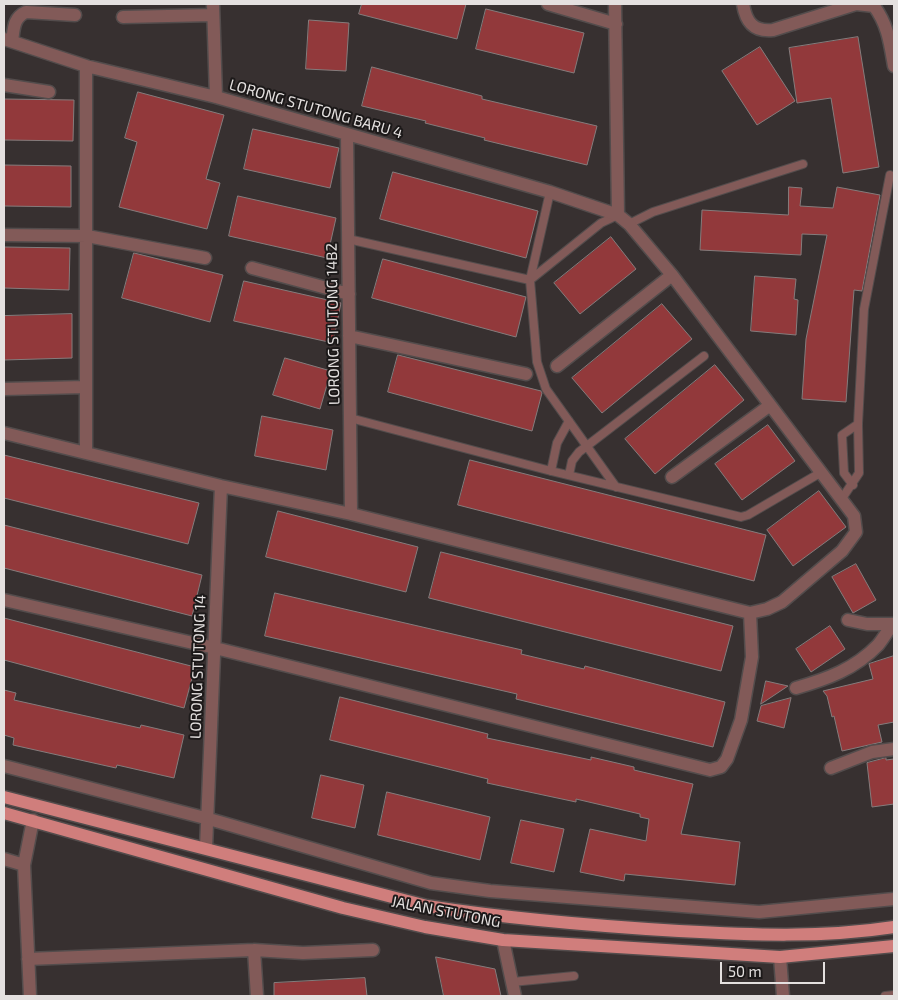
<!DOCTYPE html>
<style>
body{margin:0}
#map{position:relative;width:898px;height:1000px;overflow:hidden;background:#373030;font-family:"Exo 2",sans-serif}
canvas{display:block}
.frame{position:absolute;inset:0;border:5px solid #e4e0df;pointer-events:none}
.scale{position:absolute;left:720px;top:962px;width:105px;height:22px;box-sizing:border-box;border:2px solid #e4e0df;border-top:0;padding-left:6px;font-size:15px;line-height:18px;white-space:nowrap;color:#e4e0df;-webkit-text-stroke:4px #1c1919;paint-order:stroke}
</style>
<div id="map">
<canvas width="898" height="1000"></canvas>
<div class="frame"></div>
<div class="scale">50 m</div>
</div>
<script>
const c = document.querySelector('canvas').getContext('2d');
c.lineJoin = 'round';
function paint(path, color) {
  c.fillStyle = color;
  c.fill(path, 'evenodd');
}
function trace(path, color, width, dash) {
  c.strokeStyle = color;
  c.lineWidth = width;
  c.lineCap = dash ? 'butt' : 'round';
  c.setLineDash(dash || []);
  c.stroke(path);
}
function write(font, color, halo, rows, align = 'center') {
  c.font = font + ' "Exo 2",sans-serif';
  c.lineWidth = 4;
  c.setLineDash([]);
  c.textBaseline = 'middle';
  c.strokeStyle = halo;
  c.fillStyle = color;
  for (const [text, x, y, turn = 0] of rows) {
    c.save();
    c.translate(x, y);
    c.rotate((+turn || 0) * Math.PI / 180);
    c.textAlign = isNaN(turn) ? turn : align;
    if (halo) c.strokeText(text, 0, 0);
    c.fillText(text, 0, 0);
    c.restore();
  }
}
const building = new Path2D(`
 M362 4H466L457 39 359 14Z
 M486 9 584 33 574 73 476 49Z
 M309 20 349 23 346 71 306 69Z
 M858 37 879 167 843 173 831 98 797 103 789 48Z
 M760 47 795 101 757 125 722 71Z
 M372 67 482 96V99L597 126 587 165 484 140 485 138 425 123 426 121 362 106Z
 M138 92 224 115 206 179 220 183 207 229 119 207 137 142 125 138Z
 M4 99 74 100 73 141 4 140Z
 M253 129 339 148 330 188 244 169Z
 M4 165 71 166V207L4 206Z
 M393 172 538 211 526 258 380 219Z
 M789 187 802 188 800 206 833 208 837 187 880 195 862 291 854 290 846 402 802 399 806 339 827 235 802 234 801 255 700 250 702 210 788 215Z
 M238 196 336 218 327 258 229 236Z
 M611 237 636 269 580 314 554 283Z
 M4 247 70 248 69 290 4 288Z
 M134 253 223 275 210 322 122 298Z
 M383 259 526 297 516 337 372 298Z
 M755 276 796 279 794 299 798 300 796 335 751 331Z
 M244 281 341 303 333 343 234 321Z
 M662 304 692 339 602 413 572 378Z
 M72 314V358L4 360V316Z
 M398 355 541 391 542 393 532 431 388 392Z
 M285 358 331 371 320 409 273 395Z
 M715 365 744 400 655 474 625 439Z
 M262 416 333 430 326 470 255 456Z
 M768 425 795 461 742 500 715 464Z
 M4 455 199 503 188 544 4 498Z
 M470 460 766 535 754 581 458 505Z
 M819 491 846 527 793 566 767 530Z
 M278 511 418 547 406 592 266 557Z
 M4 525 202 575 192 616 4 568Z
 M441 552 733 626 721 671 429 598Z
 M856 564 876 600 853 613 832 577Z
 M275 593 522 650 521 654 584 669 585 666 725 702 713 747 516 699 517 694 265 636Z
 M4 618 195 667 184 708 4 660Z
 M830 626 845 649 811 672 796 649Z
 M894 656V722L878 725 882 742 842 751 834 716 832 717 827 696 823 691 873 679 869 664Z
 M766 681 788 686 761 704Z
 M4 690 16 693 14 700 140 728 141 725 184 735 174 778 117 765 116 768 13 745 14 738 4 735Z
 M340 697 488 734 487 738 591 760V757L634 767V770L693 784 681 834 740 842 735 885 625 874 624 881 580 872 590 829 646 841 649 819 640 817V814L576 799V802L487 783 488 779 330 740Z
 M791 698 784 728 757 721 761 706Z
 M886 758V760L894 759V804L872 807 867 763Z
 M321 775 364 785 355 828 312 818Z
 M387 792 490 817 480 860 378 835Z
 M521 820 564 829 554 872 511 863Z
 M436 957 495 969 501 996H444Z
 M365 978 367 996H274V983Z`);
paint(building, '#92393b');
trace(building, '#857c7c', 1);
const lane = new Path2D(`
 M550 192 530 280 537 362 546 389 616 487
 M629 224 653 212 803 164
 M348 239 530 280 601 223 618 215
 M350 418 551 471 741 517 748 515 820 473
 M551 471 557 443 569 421
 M569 475 572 461 579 452 704 356
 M853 485 844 473 842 435 858 424
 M841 500 859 473 858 424 864 309 890 175
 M512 982 574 976
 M885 996 894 995`);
const street = new Path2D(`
 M213 4 216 97
 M548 4 616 24
 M615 4 618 215
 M743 4C746 23 754 32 773 30L856 4 874 6C888 25 890 43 894 66
 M123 17 213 15
 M4 39 86 66 216 97 347 134 550 192 618 215 629 224 672 275 854 516 856 532 842 551 782 602 767 609 750 613 351 514 221 486 4 433
 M12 41C14 29 13 18 26 12L75 15
 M4 85 49 92
 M347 134 351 514
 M4 235 87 236 205 258
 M252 268 349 294
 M349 336 526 374
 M557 366 672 275
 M4 389 85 387
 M86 452V66
 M672 477 769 406
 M4 600 215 648 710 770 721 767 727 759 741 720 752 657 750 613
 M848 620 867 624H893
 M796 688C827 679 855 669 878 645 884 638 888 629 894 624
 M4 766 209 819 431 883 490 891 759 912 894 899
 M831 768 872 752 894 749
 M206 848 221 486
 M4 859 24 865
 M503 940 515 996
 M254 950 257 996
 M780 957 783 996
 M28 959 254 950 303 953 373 950
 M30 996 24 865 33 820`);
const primary = new Path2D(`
 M4 797 427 906C511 919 595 926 679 931 751 935 823 938 894 927
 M4 813 343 908 425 927 503 940 780 957 894 946`);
trace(lane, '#534c4c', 10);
trace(street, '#534c4c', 15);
trace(primary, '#534c4c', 15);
trace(lane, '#825a58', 8);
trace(street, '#825a58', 12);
trace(primary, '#d07e7c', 12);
write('15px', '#e4e0df', '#1c1919', [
 ["LORONG STUTONG BARU 4",316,109,16],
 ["LORONG STUTONG 14B2",333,324,-91],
 ["LORONG STUTONG 14",198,667,-88],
 ["JALAN STUTONG",446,912,11]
]);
</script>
